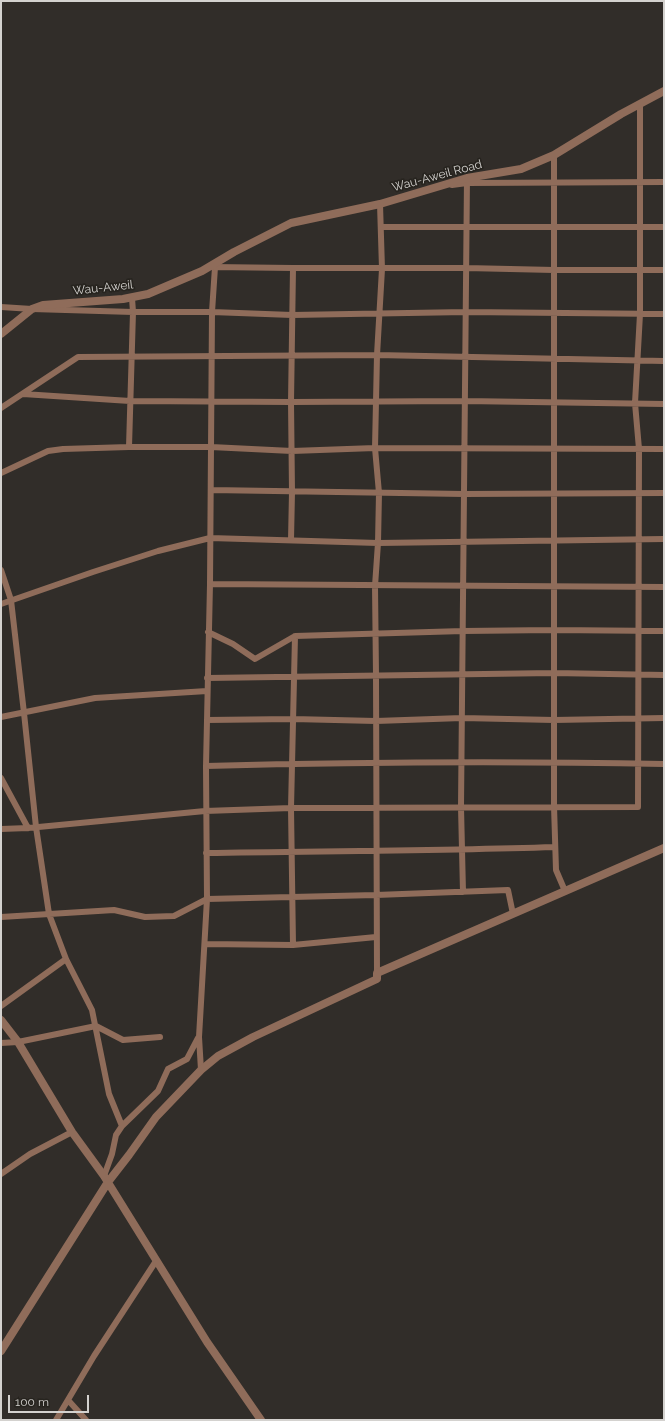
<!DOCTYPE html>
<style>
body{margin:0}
#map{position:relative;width:665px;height:1421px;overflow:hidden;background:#312d29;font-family:Raleway,sans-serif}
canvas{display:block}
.frame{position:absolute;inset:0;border:2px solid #d4d2cf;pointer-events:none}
.scale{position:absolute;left:8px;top:1395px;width:81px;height:18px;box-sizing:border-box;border:2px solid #d4d2cf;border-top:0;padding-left:5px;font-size:12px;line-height:14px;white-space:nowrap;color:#d4d2cf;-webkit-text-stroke:3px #27241f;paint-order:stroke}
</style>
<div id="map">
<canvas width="665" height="1421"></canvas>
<div class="frame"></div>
<div class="scale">100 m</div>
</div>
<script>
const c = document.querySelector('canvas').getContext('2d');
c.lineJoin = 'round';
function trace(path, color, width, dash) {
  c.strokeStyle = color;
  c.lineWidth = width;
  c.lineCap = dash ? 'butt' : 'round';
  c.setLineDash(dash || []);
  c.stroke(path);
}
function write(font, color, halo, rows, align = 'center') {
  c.font = font + ' Raleway,sans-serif';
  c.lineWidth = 3.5;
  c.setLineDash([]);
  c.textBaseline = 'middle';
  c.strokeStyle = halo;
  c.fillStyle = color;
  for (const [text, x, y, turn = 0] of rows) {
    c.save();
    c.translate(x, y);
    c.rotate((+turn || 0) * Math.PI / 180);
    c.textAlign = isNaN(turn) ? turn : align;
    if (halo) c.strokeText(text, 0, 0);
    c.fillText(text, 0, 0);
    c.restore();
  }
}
trace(new Path2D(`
 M554 155V806L556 870 565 891
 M452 185 467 183 664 182
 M381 227H664
 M212 267 293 268H466L554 270H664
 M1 307 32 309 133 312H212L292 315 466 312 664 314
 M23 394 130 401 291 402 465 401 664 404
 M1 408 78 357 377 355 664 361
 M129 447 133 312 132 298
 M1 473 48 451 63 449 129 447H211L292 451 375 448 664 449
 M211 490 464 494 664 493
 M291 540 292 492 291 402 293 268
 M1 570 11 600 24 713 36 827 49 914 66 959 92 1010 109 1094 122 1126 116 1135 112 1154 104 1176
 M210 584 664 587
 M1 604 93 572 158 551 210 538 378 543 664 539
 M208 632 233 644 255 659 295 636 463 631 553 630 664 631
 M207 678 554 673 664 675
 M1 717 95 698 207 691
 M207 720 293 719 376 721 462 718 554 720 664 718
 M206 766C358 762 511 761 664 764
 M1 778 28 828
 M1 829 28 828 205 811 291 808 638 807 639 449 635 403 640 314V105
 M206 853C322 851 438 851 555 847
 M463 892 461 807 467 178
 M1 917 114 910 145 917 174 916 207 899 376 895 508 890 513 914
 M205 944 293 945 376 937
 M293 945 291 808 295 636
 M377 973 376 675 375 586 378 543 379 493 375 448 377 355 382 269 380 204
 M1 1006 66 959
 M1 1043 18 1042 96 1026 123 1040 160 1037
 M201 1070 199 1037 207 899 206 766 210 584 212 312 215 267
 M122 1126 158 1091 168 1069 187 1059 198 1038
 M1 1174 30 1154 72 1132
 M68 1400 86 1420
 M56 1420 94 1356 156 1261`), '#8f6c5a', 6);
trace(new Path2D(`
 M1 334 32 309 43 305 123 299 148 294 202 271 234 252 291 223 380 204 467 178 521 169 554 155 621 114 664 91
 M1 1020 18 1042 72 1132 104 1176 207 1342 261 1420
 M1 1351 108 1182 129 1155 156 1117 201 1070 218 1056 253 1037 377 979V973L664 848`), '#8f6c5a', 8);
write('12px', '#d4d2cf', '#27241f', [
 ["Wau-Aweil Road",437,176,-15],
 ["Wau-Aweil",103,288,-6]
]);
</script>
